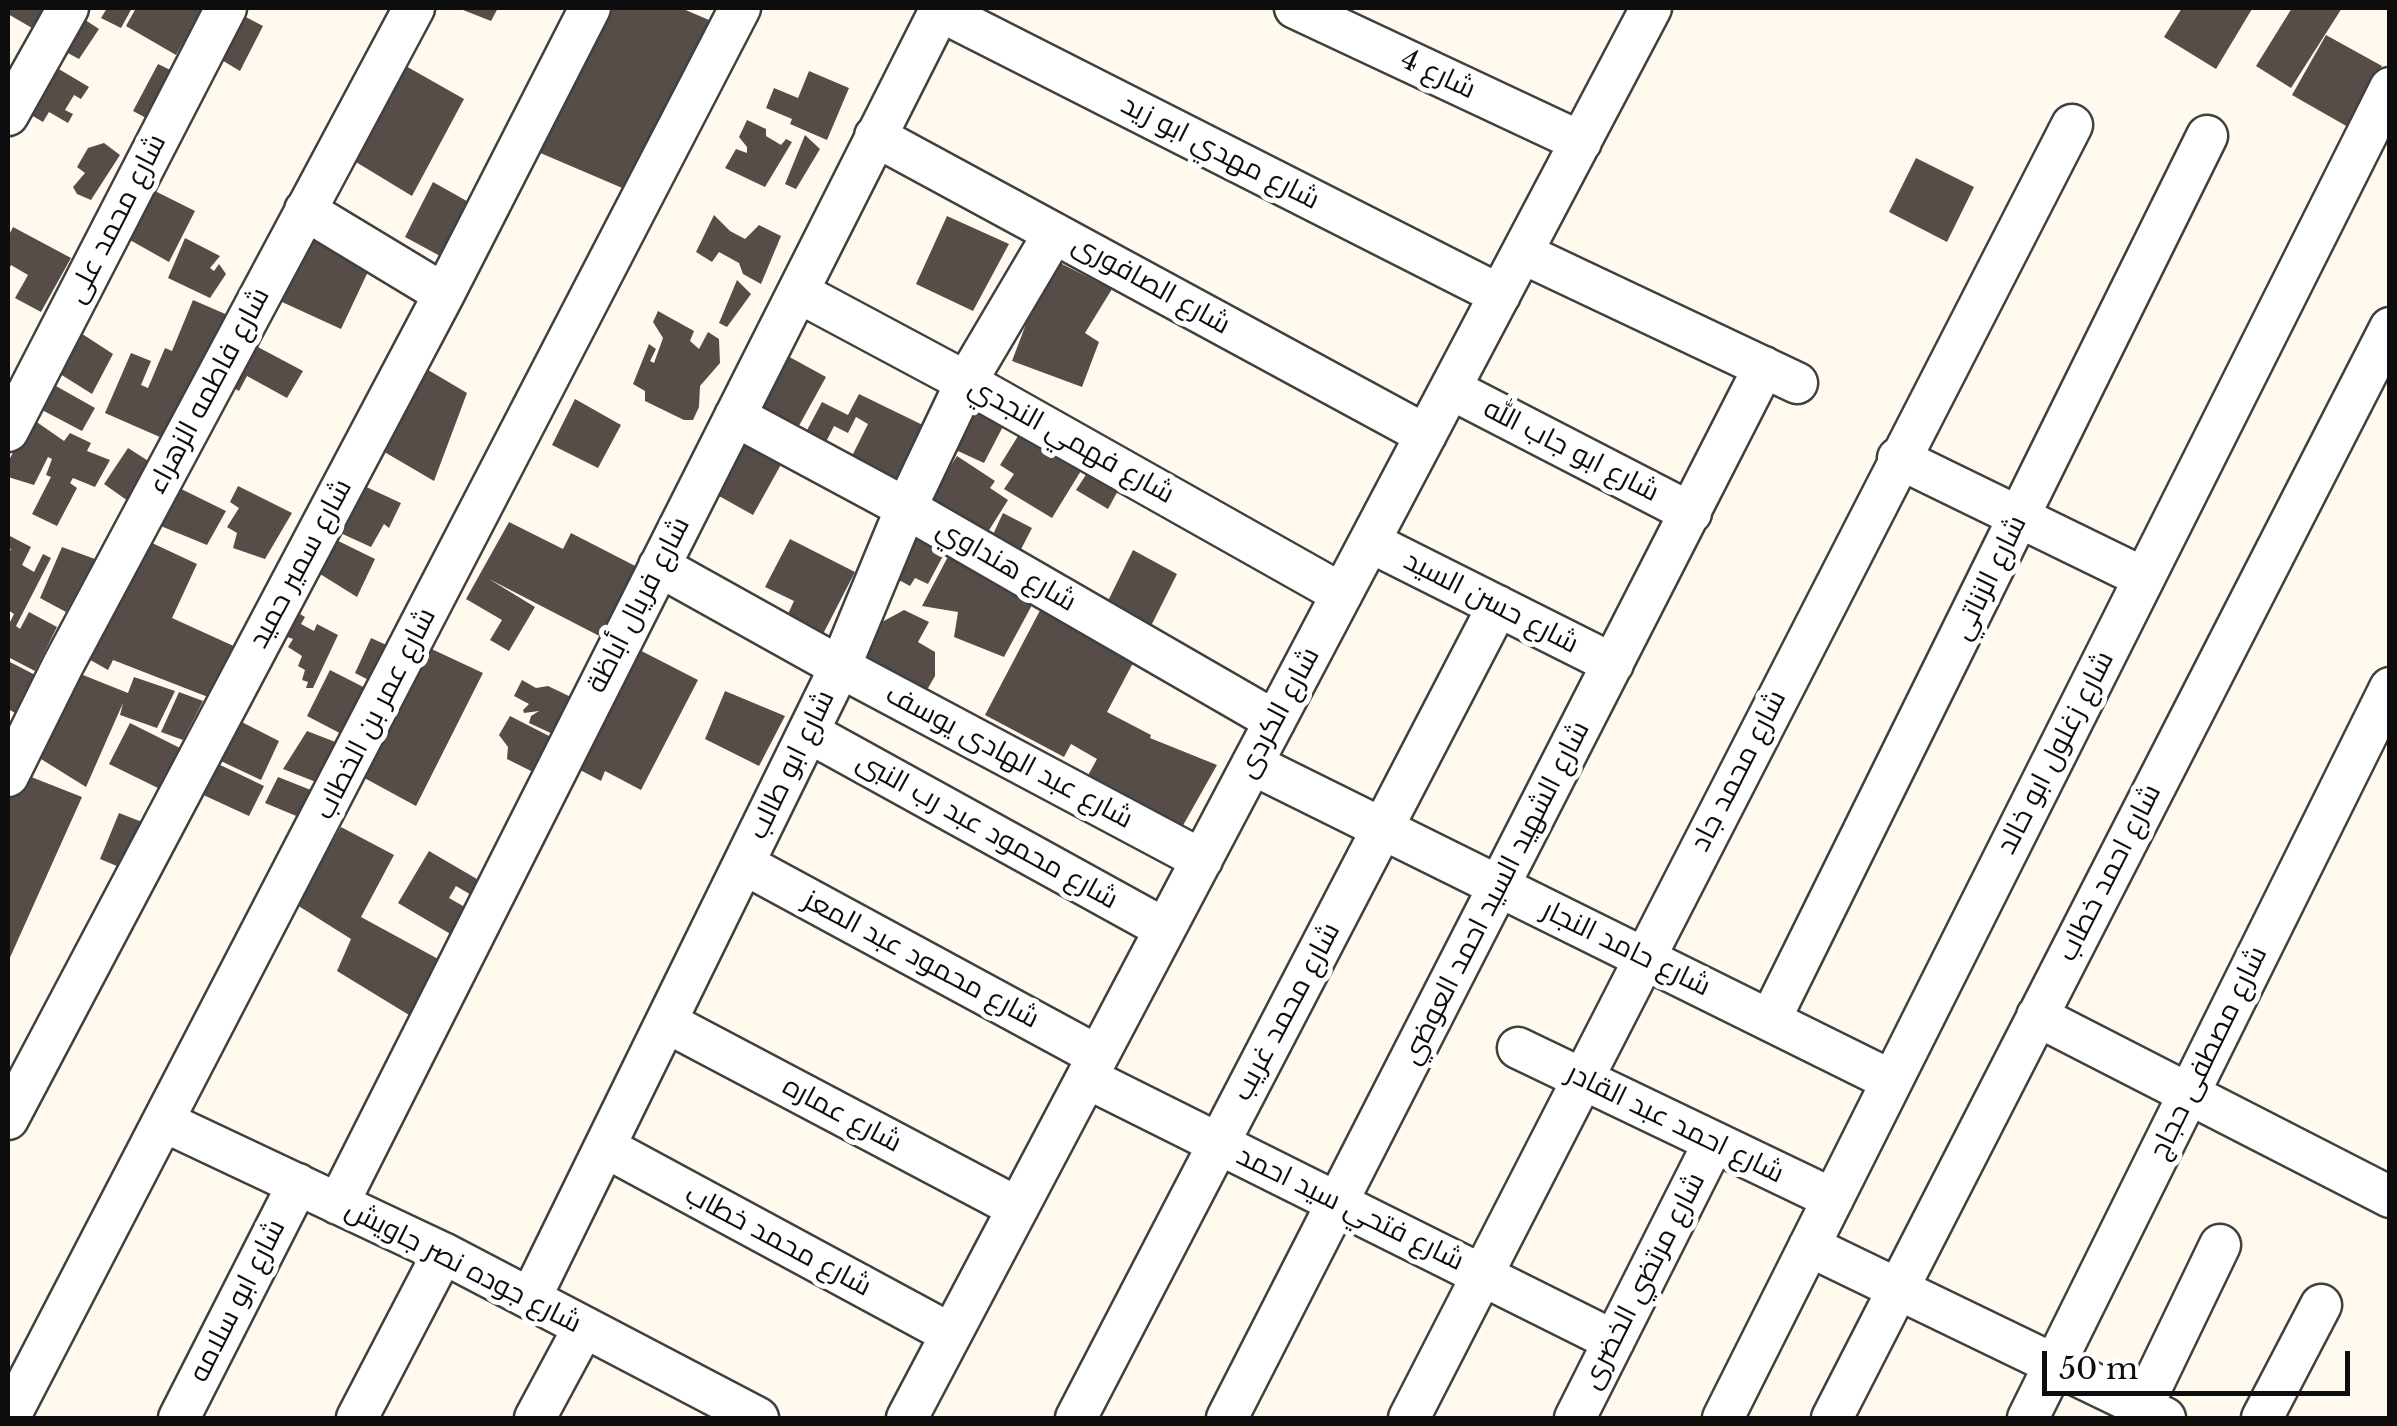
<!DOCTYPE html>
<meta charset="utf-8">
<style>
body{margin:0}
#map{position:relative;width:2397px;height:1426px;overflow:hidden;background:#fffaed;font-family:"Libre Baskerville",serif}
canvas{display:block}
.frame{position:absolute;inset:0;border:10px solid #0d0d0d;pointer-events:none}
.scale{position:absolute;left:2042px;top:1351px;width:308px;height:45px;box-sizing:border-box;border:5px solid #0d0d0d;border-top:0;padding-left:12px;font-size:30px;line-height:35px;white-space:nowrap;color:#0d0d0d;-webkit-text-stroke:8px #fff;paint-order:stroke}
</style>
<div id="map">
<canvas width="2397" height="1426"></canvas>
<div class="frame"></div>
<div class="scale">50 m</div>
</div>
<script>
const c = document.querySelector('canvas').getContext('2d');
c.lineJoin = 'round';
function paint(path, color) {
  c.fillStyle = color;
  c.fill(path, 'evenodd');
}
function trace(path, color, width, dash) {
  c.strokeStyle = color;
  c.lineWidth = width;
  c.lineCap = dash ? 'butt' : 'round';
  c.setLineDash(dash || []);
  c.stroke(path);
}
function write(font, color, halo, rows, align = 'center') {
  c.font = font + ' "Libre Baskerville",Cairo,serif';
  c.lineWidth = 10;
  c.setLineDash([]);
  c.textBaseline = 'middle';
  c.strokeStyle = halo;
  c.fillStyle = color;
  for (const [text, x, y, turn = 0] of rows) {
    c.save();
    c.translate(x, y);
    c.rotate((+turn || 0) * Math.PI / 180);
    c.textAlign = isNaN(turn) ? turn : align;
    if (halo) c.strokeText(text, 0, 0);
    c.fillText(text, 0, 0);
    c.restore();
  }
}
paint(new Path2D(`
 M8 8H44L32 28 8 14Z
 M107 8H132L121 28 101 18Z
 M136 8H204L176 55 126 26Z
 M458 8H498L491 21Z
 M607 8H681L723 26 634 193 538 152Z
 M2182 8 2252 9 2216 69 2164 37Z
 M2292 8H2342L2291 88 2256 66Z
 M70 10 99 29 79 59 51 44Z
 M240 14 263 26 240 71 215 56Z
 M2326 35 2382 66 2348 127 2292 95Z
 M42 59 89 87 81 99 74 95 65 110 73 114 68 123 49 112 43 122 14 105Z
 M158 64 185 77 161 126 133 111Z
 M404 65 464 99 412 196 351 159Z
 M809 71 849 88 827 140 790 124 792 119 766 108 774 88 798 98Z
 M747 120 766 129V136L781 145 786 139 792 142 765 187 725 168 736 149 747 153V147L739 137Z
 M805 135 820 149 796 189 785 184Z
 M104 143 120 155 91 200 77 194 73 187 85 173 77 167 88 148Z
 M1916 158 1974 187 1947 242 1889 212Z
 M433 182 481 209 453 263 405 237Z
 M139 183 195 211 169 262 114 231Z
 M714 215 730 231 745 239 759 225 781 236 761 284 743 274 739 263 719 252 712 262 696 252Z
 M947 216 1009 244 973 311 916 284Z
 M13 227 71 258 41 312 15 298 28 275 11 265 8 271V237Z
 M317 227 373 261 341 329 282 302Z
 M185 238 220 256 210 268 214 271 219 264 226 274 210 298 168 278Z
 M1058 262 1112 289 1085 333 1099 342 1082 387 1012 361 1035 300Z
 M737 280 751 294 727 327 719 323Z
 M193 300 230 316 169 441 105 413 131 353 151 361 141 385 148 388 165 348 172 351Z
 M658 311 694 331 690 341 699 349 708 332 719 339 720 363 700 386 699 407 693 420H684L645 401V391L633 384 649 344 656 349 650 361 654 363 663 338 653 322Z
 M70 326 113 354 92 394 49 367Z
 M241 338 303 371 287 398 247 376 239 391 219 379Z
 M775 349 826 377 790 442 738 414Z
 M413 361 467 393 434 481 369 443Z
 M56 386 95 408 82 431 42 410Z
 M971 391 1011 411 984 463 945 445Z
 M859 394 933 430 899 499 844 472 868 424 856 417 848 433 834 426 825 444 805 434 822 402 848 415Z
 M575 399 621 425 598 468 552 445Z
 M31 418 64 441 70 433 91 443 87 451 110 460 95 487 73 478 70 483 77 488 57 526 32 514 51 477 46 475 52 459 48 457 34 485 8 477V462Z
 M1023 428 1087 461 1052 518 1004 489 1014 474 1000 465Z
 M732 434 783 461 753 515 703 487Z
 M128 448 150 462 128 501 104 484Z
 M957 456 995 481 990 488 1008 500 981 543 924 507Z
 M1089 470 1120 487 1108 509 1076 490Z
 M349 479 401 503 389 528 384 524 371 547 336 531Z
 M169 483 226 511 207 545 151 522Z
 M238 486 292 513 265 559 233 548 237 533 227 527 239 508 230 502Z
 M1003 513 1032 528 1017 557 989 543Z
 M909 520 951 541 928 584 915 578 910 586 882 571Z
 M509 522 563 549 571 533 647 572 611 642 489 579 535 607 509 651 490 640 502 620 466 599Z
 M324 534 375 559 357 597 304 564Z
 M8 535 31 547 22 565 34 572 43 554 51 558 16 626 20 629 29 612 57 627 35 671 8 657V626L14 614 8 610V555L11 549 8 548Z
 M135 535 197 564 172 618 238 648 208 697 113 660 108 670 78 653Z
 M790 539 855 572 823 634 787 616 794 601 765 587Z
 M62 547 95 559 66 612 40 598Z
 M953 547 1032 593 1031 607 1004 657 954 637 958 612 922 606Z
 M1133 550 1177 574 1148 632 1104 609Z
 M1046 599 1141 648 1107 712 1151 735 1150 738 1217 765 1181 829 1086 779 1097 759 1071 744 1064 757 985 715Z
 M288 607 305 617 301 624 314 631 317 624 338 635 313 688H306L308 682 302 680 305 670 298 666 302 656 288 647 293 639 279 634Z
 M904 610 929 622 918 642 935 652V676L920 702 861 664 882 622Z
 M371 638 404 653 386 689 355 673Z
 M626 643 698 680 641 790 605 771 601 781 565 762Z
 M423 645 483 673 416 806 357 774Z
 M8 661 43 679 24 718 8 709Z
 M68 669 128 693 134 677 175 691 157 728 120 715 123 703 86 787 25 749Z
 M330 670 377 694 353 740 307 716Z
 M522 680 536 688 548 686 571 697 555 735 529 723 531 716 539 711 524 713 523 710 529 704 514 696Z
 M725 691 785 716 759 766 705 739Z
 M179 692 203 701 183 740 161 732Z
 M228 715 279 741 261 780 206 754Z
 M510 716 553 738 533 772 507 759 508 747 499 735Z
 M130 723 182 749 162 790 109 764Z
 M307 731 351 748 331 788 283 769Z
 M214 762 264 786 249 816 199 793Z
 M16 771 82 797 8 962V788Z
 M278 777 331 798 318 825 265 803Z
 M119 813 155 827 136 874 100 859Z
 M341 827 394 855 361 917 440 960 409 1015 337 971 351 939 297 905Z
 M429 851 494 889 485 903 456 886 449 898 470 910 464 942 398 903Z`), '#564d49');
const minor = new Path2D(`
 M1295 8 1581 142
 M940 11 1500 295
 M8 115 68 8
 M875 136 1426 435
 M305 210 444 294
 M1522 253 1797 383
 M798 292 966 382 1342 594
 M1451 389 1691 513
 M735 416 906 508 1275 721
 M8 431 226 8
 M1898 458 2144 578
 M1370 542 1613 664
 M659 566 840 667 1202 860
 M808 732 1165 929
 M1252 764 1892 1081
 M8 776 63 665 414 8
 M744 864 1098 1056
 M2037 1016 2390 1197
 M1770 1020 2207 136
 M666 1022 1018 1208
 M1518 1048 1833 1199
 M1087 1078 1614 1341
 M8 1119 444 294 590 8
 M165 1122 443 1253 758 1418
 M605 1147 951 1334
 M338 1204 941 8
 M1809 1246 2165 1418
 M531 1297 840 667 906 508 966 382 1054 233
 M2142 1407 2220 1245
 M9 1418 740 8
 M179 1418 298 1184
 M357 1418 443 1253
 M535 1418 584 1327
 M907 1418 1651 8
 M1076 1418 1498 606
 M1227 1418 1764 367
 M1409 1418 2072 125
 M1575 1418 1713 1144
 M1723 1418 2390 88
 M1832 1418 2390 328
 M2028 1418 2390 688
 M2262 1418 2321 1305`);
trace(minor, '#404040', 45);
trace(minor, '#fff', 40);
write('28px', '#0d0d0d', '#fff', [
 ["شارع 4",1438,75,25],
 ["شارع مهدي ابو زيد",1220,153,27],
 ["شارع محمد على",117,219,-63],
 ["شارع الصافورى",1151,285,29],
 ["شارع فاطمه الزهراء",209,391,-62],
 ["شارع فهمي النجدي",1071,441,29],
 ["شارع ابو جاب الله",1571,451,27],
 ["شارع سمير حميد",301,564,-62],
 ["شارع هنداوي",1006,566,30],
 ["شارع الزناتي",1990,578,-64],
 ["شارع حسن السيد",1491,603,27],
 ["شارع فريال أباظة",639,605,-63],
 ["شارع الكردى",1279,713,-62],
 ["شارع عمر بن الخطاب",376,714,-63],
 ["شارع زغلول ابو خالد",2056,753,-63],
 ["شارع عبد الهادى يوسف",1009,757,28],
 ["شارع ابو طالب",792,765,-64],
 ["شارع محمد جاد",1739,771,-63],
 ["شارع محمود عبد رب النبى",987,831,29],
 ["شارع احمد خطاب",2110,873,-63],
 ["شارع الشهيد السيد احمد العوضي",1496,893,-63],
 ["شارع حامد النجار",1626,949,26],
 ["شارع محمود عبد المعز",921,960,28],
 ["شارع محمد غريب",1287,1012,-62],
 ["شارع مصطفى حجاج",2209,1053,-64],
 ["شارع عماره",842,1115,28],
 ["شارع احمد عبد القادر",1675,1124,26],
 ["شارع فتحي سيد احمد",1350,1209,26],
 ["شارع محمد خطاب",778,1241,28],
 ["شارع جوده نصر جاويش",463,1267,27],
 ["شارع مرتضي الخضرى",1644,1281,-63],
 ["شارع ابو سلامه",238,1301,-63]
]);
</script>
